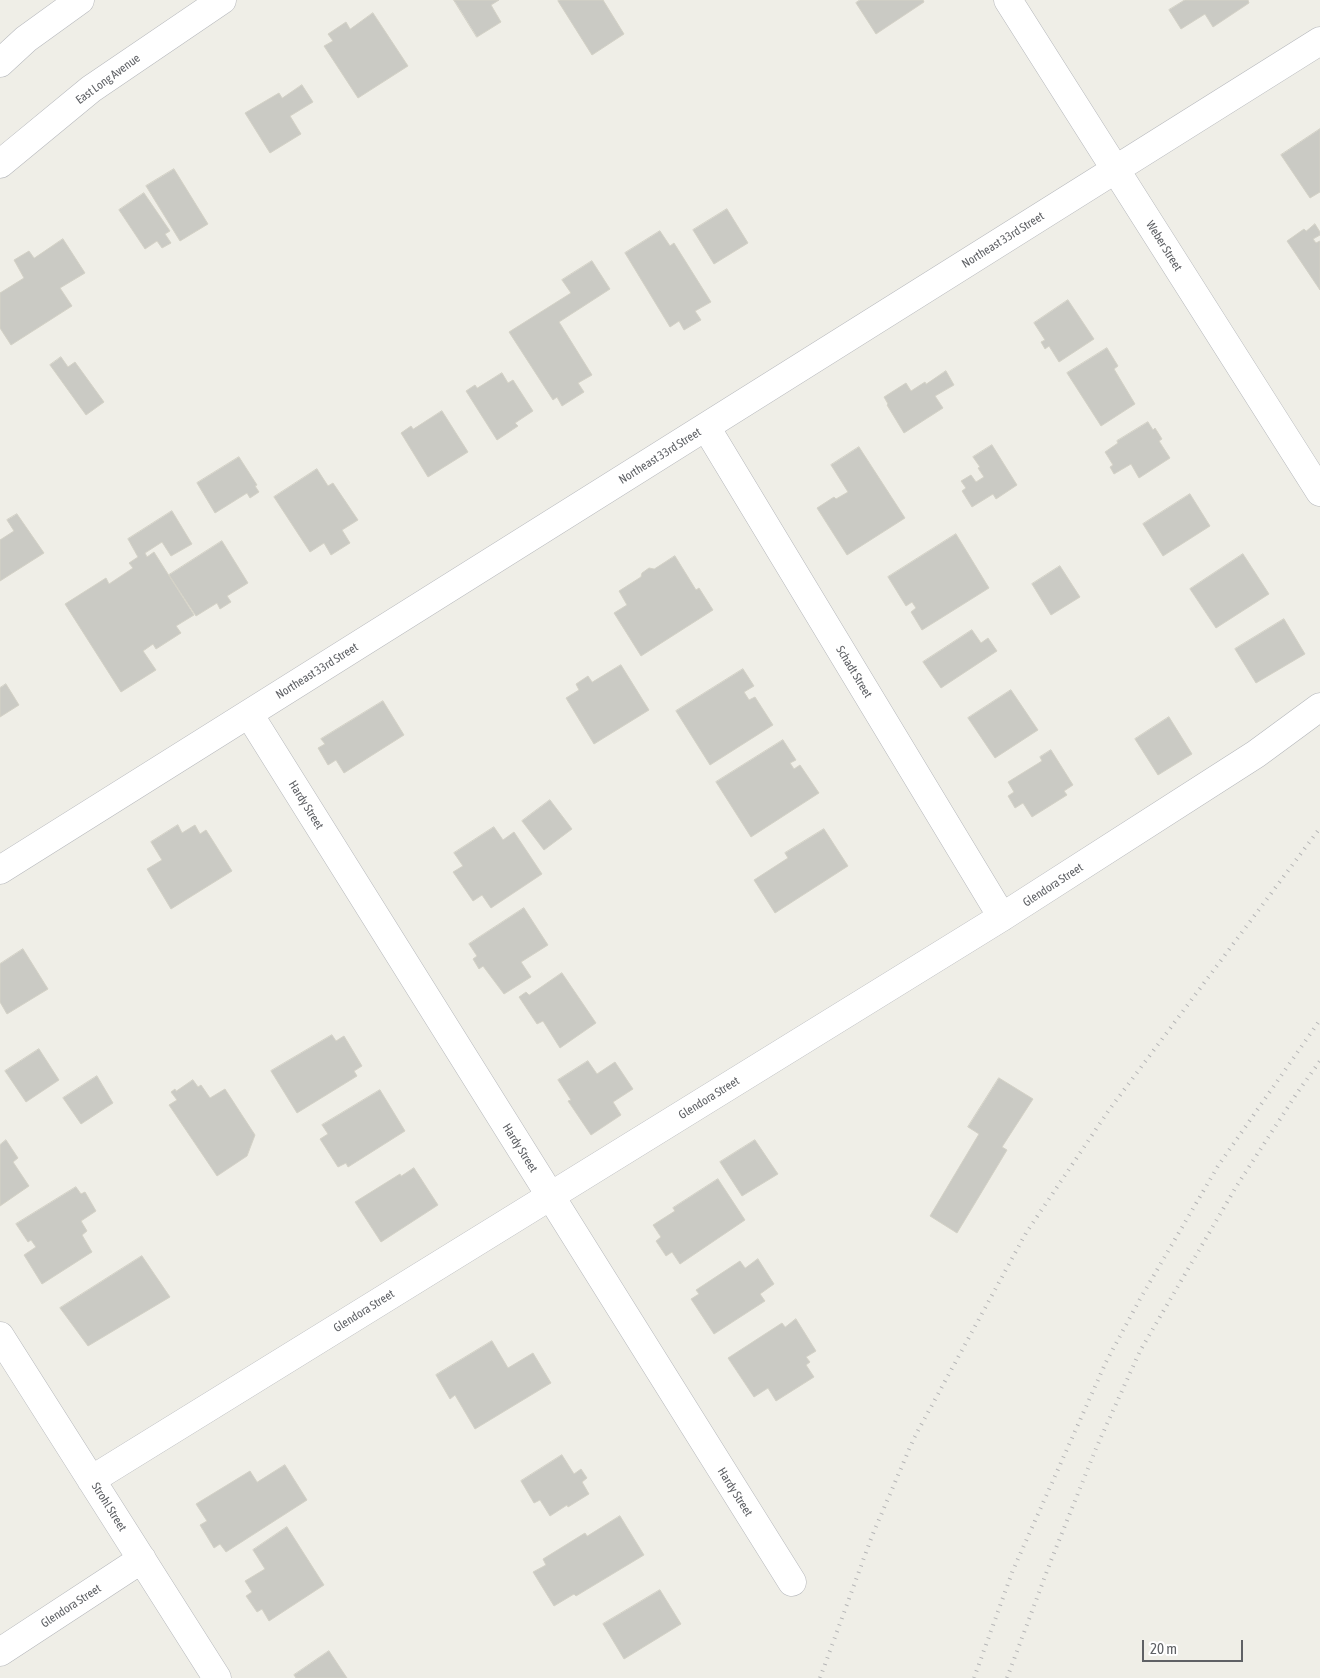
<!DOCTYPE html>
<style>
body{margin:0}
#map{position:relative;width:1320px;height:1678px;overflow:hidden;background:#efeee7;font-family:"Asap Condensed",sans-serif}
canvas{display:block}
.scale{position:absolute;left:1142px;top:1640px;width:101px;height:22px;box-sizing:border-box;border:2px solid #5f6165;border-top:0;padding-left:6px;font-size:15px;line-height:18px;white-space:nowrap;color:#5f6165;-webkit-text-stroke:4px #fff;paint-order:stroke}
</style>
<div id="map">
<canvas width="1320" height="1678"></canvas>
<div class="scale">20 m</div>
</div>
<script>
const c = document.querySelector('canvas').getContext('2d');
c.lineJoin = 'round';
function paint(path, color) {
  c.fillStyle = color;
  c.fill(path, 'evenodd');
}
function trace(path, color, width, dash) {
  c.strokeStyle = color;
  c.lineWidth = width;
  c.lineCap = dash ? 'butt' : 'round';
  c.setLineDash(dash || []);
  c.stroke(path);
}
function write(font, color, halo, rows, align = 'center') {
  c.font = font + ' "Asap Condensed",sans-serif';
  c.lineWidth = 4.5;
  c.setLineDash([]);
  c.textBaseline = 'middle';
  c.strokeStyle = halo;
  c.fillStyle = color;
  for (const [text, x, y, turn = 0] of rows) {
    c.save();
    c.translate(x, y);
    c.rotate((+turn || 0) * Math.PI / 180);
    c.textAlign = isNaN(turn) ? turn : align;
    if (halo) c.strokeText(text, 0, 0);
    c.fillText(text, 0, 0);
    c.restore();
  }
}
const building = new Path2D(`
 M454 0H499L491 5 501 22 477 37Z
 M560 0H603L624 34 592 55 558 1Z
 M860 0H923L924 2 876 34 856 3Z
 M1185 0H1248L1249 3 1213 27 1205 14 1181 29 1169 10Z
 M373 13 408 66 358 98 324 46 333 41 328 34 346 22 350 29Z
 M302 85 313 102 290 116 301 134 270 153 245 113 279 93 282 98Z
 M1320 129V192L1310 198 1281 155Z
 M174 169 208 224 180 241 146 186Z
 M144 193 170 231 165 234 171 243 162 248 157 241 145 249 119 210Z
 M727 209 748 243 714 264 693 230Z
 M1315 224 1320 232V235L1313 239 1316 243 1320 241V290L1287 241 1304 229 1306 231Z
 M660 231 670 246 674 243 711 302 695 311 701 320 684 330 679 321 670 327 625 253Z
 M63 239 85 273 60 288 72 306 11 345 0 328V293L24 278 14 260 29 251 34 258Z
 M592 261 610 289 559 322 592 375 578 383 584 392 562 406 557 397 553 400 509 332 571 293 562 280Z
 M1068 300 1094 339 1059 362 1049 346 1045 349 1041 342 1045 340 1034 323Z
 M1107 348 1118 366 1114 369 1135 404 1101 426 1067 373Z
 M61 357 68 367 75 362 104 402 86 415 50 365Z
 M946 371 954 385 935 396 943 408 904 433 887 405 888 404 884 397 906 383 911 391 925 382 926 384Z
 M502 373 508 383 513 380 533 411 515 423 518 426 497 440 466 391 475 385 477 388Z
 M442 411 468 452 428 477 401 433 411 426 413 429Z
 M1148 422 1153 430 1155 428 1162 439 1159 441 1170 458 1139 478 1131 464 1114 474 1110 467 1113 465 1105 452 1118 443 1117 441Z
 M992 445 1017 485 996 499 993 494 972 507 962 491 966 488 961 481 971 475 976 482 984 477 978 468 980 467 973 457Z
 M859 447 905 518 847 555 817 508 834 497 836 499 848 492 831 465Z
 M239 457 257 485 255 486 259 492 250 498 247 493 215 513 197 483Z
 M317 469 328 486 333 483 358 520 342 530 350 543 331 555 324 543 310 552 274 497Z
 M1190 494 1210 526 1163 556 1143 524Z
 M172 511 192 544 171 556 162 542 145 553 147 557 154 552 194 615 176 626 181 633 156 649 153 644 143 651 156 670 121 692 65 604 106 578 109 584 133 568 129 563 138 557 128 539Z
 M17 514 44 553 0 581V540L14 531 7 520Z
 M956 534 989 588 922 630 911 612 916 608 912 602 906 606 888 577Z
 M222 541 248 583 227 596 231 602 220 609 217 603 196 616 169 575Z
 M1243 554 1269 594 1216 628 1190 589Z
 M675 556 696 590 699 588 713 610 641 656 614 613 627 605 619 591 641 577 642 573 649 568 654 569Z
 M1060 566 1080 597 1051 615 1032 584Z
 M1284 619 1305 654 1256 683 1235 649Z
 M972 630 981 643 988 638 997 651 941 688 923 662Z
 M621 665 649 710 594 744 566 698 579 690 576 684 588 676 592 682Z
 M743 669 754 686 744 692 749 700 755 697 773 725 710 765 676 711Z
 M6 684 19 705 0 717V688Z
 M1011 690 1038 730 995 758 968 718Z
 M383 701 404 735 344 773 336 760 328 765 318 748 325 744 321 739Z
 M1169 717 1192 754 1158 775 1135 739Z
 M783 740 796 760 790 763 794 769 800 765 819 793 751 837 716 782Z
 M1051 750 1073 785 1064 791 1067 795 1032 817 1023 803 1015 808 1008 796 1014 792 1008 782 1042 761 1040 757Z
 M550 800 572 829 544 850 522 821Z
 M178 825 182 833 195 825 200 834 206 830 232 871 171 909 147 869 162 860 151 842Z
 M494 827 503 840 514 832 542 874 491 908 482 895 473 901 453 872 463 866 454 853Z
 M824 829 848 866 775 913 754 880 788 858 785 853Z
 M524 908 548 945 521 962 531 977 504 994 483 966 479 969 473 959 477 956 469 944Z
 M23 949 48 989 7 1014 0 1002V964Z
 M562 973 596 1023 560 1048 543 1021 537 1024 519 997 526 992 529 995Z
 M332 1035 336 1041 344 1036 362 1066 354 1071 357 1076 297 1113 271 1071Z
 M39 1049 59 1080 26 1102 5 1071Z
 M588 1061 597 1074 615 1062 633 1089 613 1102 621 1115 591 1135 568 1101 571 1100 558 1080Z
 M97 1076 113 1103 81 1124 63 1098Z
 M999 1078 1033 1099 1002 1147 1007 1150 957 1233 930 1216 979 1134 968 1127Z
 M193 1080 198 1087 201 1085 210 1098 225 1089 255 1135 247 1156 217 1176 169 1105 177 1100 171 1092 175 1089 176 1091Z
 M380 1090 405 1131 348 1167 346 1163 338 1167 320 1139 328 1134 322 1125Z
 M6 1140 18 1158 13 1162 29 1186 0 1206V1145Z
 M755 1140 778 1174 742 1196 720 1162Z
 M414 1168 438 1205 381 1242 355 1202 400 1174 401 1176Z
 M718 1179 745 1220 680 1264 672 1252 666 1256 656 1241 661 1237 653 1225 675 1211 673 1208Z
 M76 1187 81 1194 85 1192 96 1211 81 1221 87 1231 82 1235 92 1252 42 1284 24 1255 36 1247 31 1240 28 1242 16 1224Z
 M142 1256 170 1297 88 1346 60 1308Z
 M758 1259 774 1284 760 1294 765 1301 714 1334 691 1299 699 1294 696 1290 740 1261 745 1268Z
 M796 1319 816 1351 806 1357 810 1362 806 1365 814 1377 776 1401 768 1388 754 1397 728 1358 782 1323 785 1327Z
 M492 1341 508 1368 533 1353 551 1383 475 1429 455 1395 450 1399 436 1375Z
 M562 1455 574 1474 581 1469 587 1478 582 1482 589 1494 568 1507 567 1505 550 1516 540 1500 534 1503 521 1481Z
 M285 1465 307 1500 226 1552 220 1544 214 1548 200 1525 207 1521 196 1504 250 1471 257 1482Z
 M620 1516 644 1555 576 1596 574 1594 554 1606 533 1572 546 1565 543 1559 585 1533 587 1536Z
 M287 1527 324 1585 269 1621 262 1609 257 1612 246 1596 252 1592 245 1581 265 1569 253 1550Z
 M660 1590 681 1624 624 1659 603 1624Z
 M329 1651 347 1678H296L294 1675Z`);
paint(building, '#cacac4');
trace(building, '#d3d1c6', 1);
const minor = new Path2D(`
 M1008 0 1320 492
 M706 427 1002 917
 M249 714 792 1582
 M0 870 1320 41
 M0 1336 217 1678
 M91 1480 1002 917 1256 754 1320 707
 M0 1652 142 1559`);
const secondary = new Path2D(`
 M0 63 26 39 80 0
 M0 164 91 89 222 0`);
trace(minor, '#b4b6ba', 29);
trace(secondary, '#b6b8bc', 29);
trace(minor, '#fff', 28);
trace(secondary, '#fff', 28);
trace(new Path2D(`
 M820 1678 872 1536 914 1438 1026 1233 1109 1110 1320 828
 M974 1678 1013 1570 1106 1362 1140 1299 1218 1166 1320 1020
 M1007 1678 1050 1563 1097 1446 1140 1351 1236 1187 1297 1093 1320 1061`), '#b5b5b6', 4, [1, 6]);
write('12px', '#5f6165', '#fff', [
 ["East Long Avenue",108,79,-36],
 ["Northeast 33rd Street",1003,240,-32],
 ["Weber Street",1164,246,58],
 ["Northeast 33rd Street",660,456,-32],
 ["Northeast 33rd Street",317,671,-32],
 ["Schadt Street",854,672,59],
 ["Hardy Street",306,805,58],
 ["Glendora Street",1053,885,-33],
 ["Glendora Street",709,1098,-32],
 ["Hardy Street",520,1148,58],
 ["Glendora Street",364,1311,-32],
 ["Hardy Street",735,1492,58],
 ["Strohl Street",109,1507,58],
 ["Glendora Street",71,1606,-33]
]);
</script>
